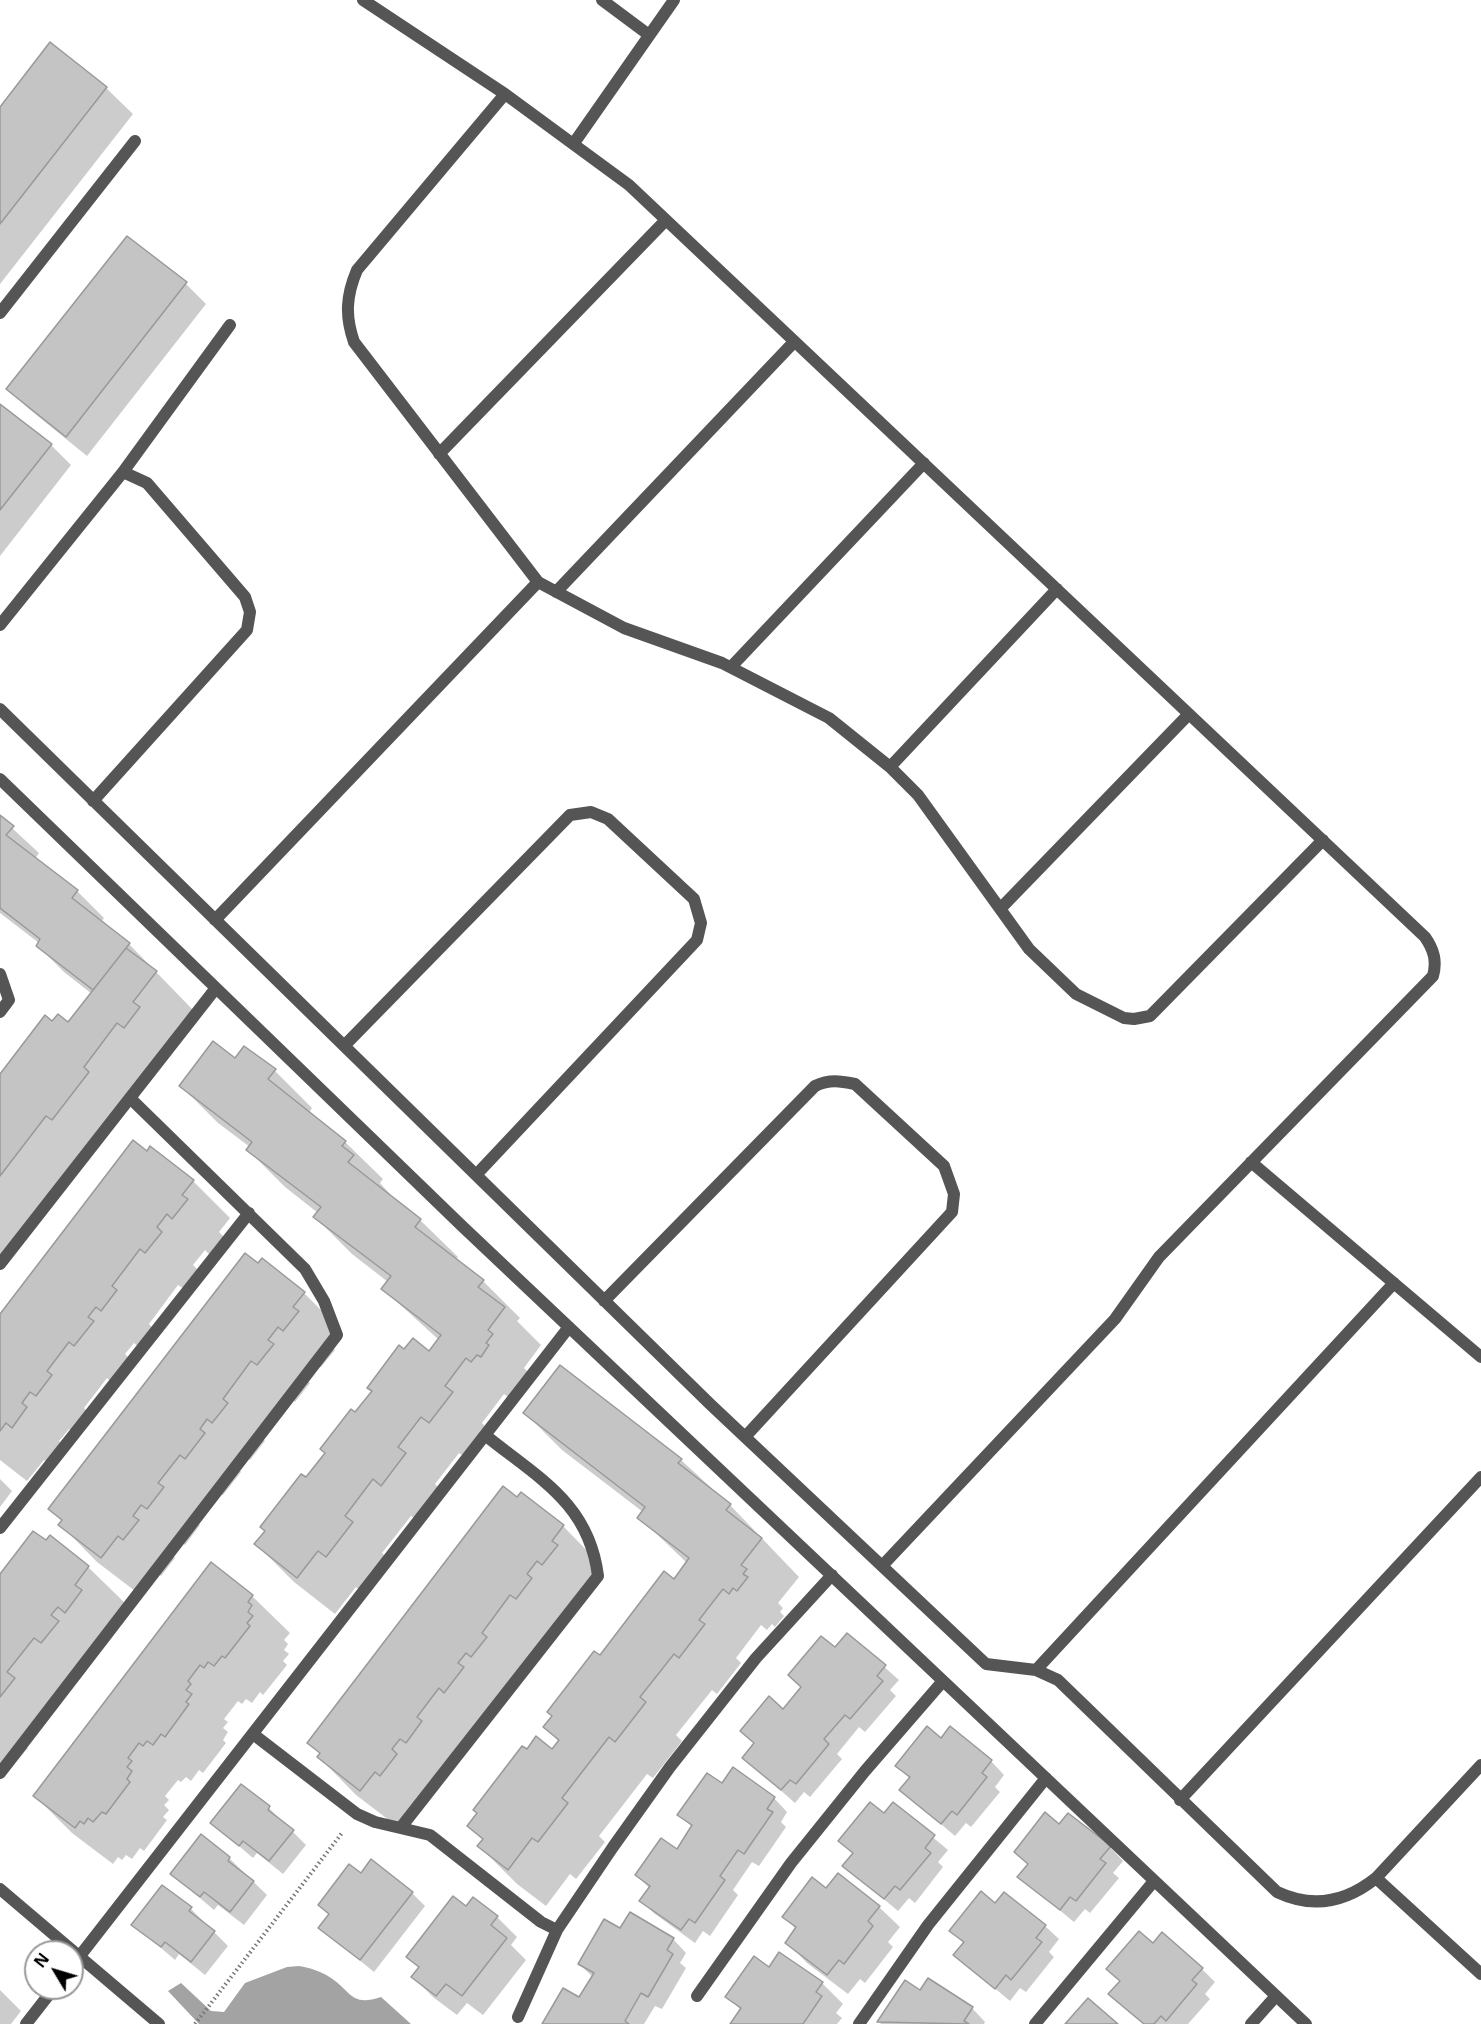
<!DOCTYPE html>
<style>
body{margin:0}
#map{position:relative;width:1481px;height:2024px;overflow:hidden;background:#fff;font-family:"Noto Sans",sans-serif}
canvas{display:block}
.north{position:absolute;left:24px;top:1940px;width:60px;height:60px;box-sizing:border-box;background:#fff;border:2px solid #999;border-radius:50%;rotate:308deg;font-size:16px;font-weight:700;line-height:24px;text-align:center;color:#000}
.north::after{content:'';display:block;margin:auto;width:21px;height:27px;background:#000;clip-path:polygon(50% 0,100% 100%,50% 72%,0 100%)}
</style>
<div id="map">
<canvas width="1481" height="2024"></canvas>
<div class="north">N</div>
</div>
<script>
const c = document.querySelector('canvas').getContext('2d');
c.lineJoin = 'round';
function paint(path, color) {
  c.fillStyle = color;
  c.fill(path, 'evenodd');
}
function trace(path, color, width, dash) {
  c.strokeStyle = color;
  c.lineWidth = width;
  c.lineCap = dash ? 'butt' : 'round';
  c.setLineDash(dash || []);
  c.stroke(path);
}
paint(new Path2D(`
 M299 1966C310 1968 321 1971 331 1978 352 1992 351 2007 381 1997L411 2024H199L168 1991 181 1983 211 2011 224 2012 245 1983 287 1967Z`), '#a3a3a3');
paint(new Path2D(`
 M106 88 133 114 0 284V109Z
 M186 284 206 304 87 456 29 409 8 389Z
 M0 406 51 445 71 465 0 556Z
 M0 817 39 853 35 859 77 891 104 918 101 922 129 944 193 1010 0 1262V1076L53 1023 69 1024 92 994 64 972 38 946 39 943 0 913Z
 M245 1048 275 1071 312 1108 309 1113 345 1142 383 1179 380 1183 390 1194 389 1195 420 1220 458 1257 455 1260 483 1281 520 1318 517 1321 541 1345 524 1368 529 1373 509 1398 504 1394 482 1423 489 1430 467 1459 459 1453 435 1484 442 1491 419 1522 411 1516 382 1553 389 1560 364 1594 356 1587 335 1614 294 1582 256 1544 373 1392 369 1388 404 1351 429 1353 439 1340 383 1289 388 1282 352 1254 315 1217 318 1213 285 1187 248 1150 250 1147 218 1123 181 1086 235 1060Z
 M193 1181 230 1218 219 1232 224 1237 210 1255 205 1250 193 1265 198 1270 184 1289 178 1285 149 1324 153 1329 139 1347 134 1343 125 1354 130 1359 112 1383 107 1378 84 1408 89 1413 74 1433 69 1429 59 1441 63 1446 50 1464 44 1460 27 1481 0 1460V1316Z
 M304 1293 341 1330 330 1345 335 1350 321 1367 316 1363 305 1378 310 1383 295 1402 289 1397 260 1436 265 1441 250 1460 245 1456 237 1467 241 1472 223 1495 218 1491 195 1521 200 1525 185 1545 180 1541 170 1553 175 1558 161 1576 156 1572 139 1594 97 1562 60 1524 62 1521 50 1509Z
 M525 1413 681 1460 730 1505 799 1577 778 1603 783 1608 780 1612 784 1616 775 1627 772 1624 767 1630 761 1625 736 1658 741 1663 717 1694 712 1690 676 1735 682 1741 653 1778 647 1774 599 1836 605 1842 576 1879 570 1874 546 1906 517 1884 479 1846 484 1841 469 1826 527 1751H552L559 1742 545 1727 600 1658 674 1581 687 1563 639 1517 643 1512 562 1450Z
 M0 1479 12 1491 0 1507Z
 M521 1494 563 1526 600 1564 398 1827 356 1795 319 1757 321 1755 309 1742Z
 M88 1567 126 1604 118 1629 103 1649 96 1643 88 1653 95 1659 80 1679 45 1710 51 1716 36 1736 29 1730 21 1741 28 1748 12 1767 5 1762 0 1768V1577Z
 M252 1596 290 1633 284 1640 288 1644 284 1650 289 1654 283 1661 287 1665 263 1695 260 1692 252 1703 246 1699 242 1704 238 1701 224 1719 228 1722 223 1728 228 1732 223 1740 226 1743 203 1773 199 1770 191 1781 186 1777 181 1782 178 1780 165 1796 169 1800 164 1805 169 1810 163 1817 167 1820 144 1851 140 1848 132 1859 126 1855 122 1860 118 1857 113 1864 72 1833 35 1796Z
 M848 1635 899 1680 890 1690 896 1696 865 1732 859 1727 837 1754 842 1759 810 1797 804 1792 795 1803 744 1758 755 1744 742 1731 783 1711Z
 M941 1740 991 1761 1004 1775 995 1787 1000 1792 971 1827 966 1823 955 1836 901 1790 910 1779 897 1766Z
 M723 1786 774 1798 787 1812 781 1822 786 1827 759 1866 752 1862 733 1890 738 1895 710 1936 703 1931 695 1943 655 1914 641 1901 650 1889 637 1875 677 1851 693 1828 679 1815Z
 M893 1804 948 1850 938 1862 943 1867 915 1903 909 1898 898 1911 844 1866 853 1854 840 1841 884 1815Z
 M269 1808 306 1845 283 1874 257 1853 253 1858 212 1823Z
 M1060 1826 1110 1847 1123 1861 1113 1873 1119 1878 1090 1913 1085 1909 1074 1922 1019 1877Z
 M201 1837 229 1858 267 1895 244 1925 218 1905 214 1910 172 1874Z
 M361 1875 412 1893 425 1906 374 1972 320 1928Z
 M162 1887 191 1909 228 1946 205 1975 179 1954 175 1960 133 1924Z
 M826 1890 879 1907 900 1927 888 1942 893 1947 865 1983 860 1979 848 1994 807 1963 787 1942 796 1929 784 1917Z
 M995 1905 1045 1926 1059 1939 1049 1952 1054 1957 1026 1992 1020 1988 1010 2001 955 1955 964 1944 951 1930Z
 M467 1908 497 1917 517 1937 511 1945 526 1960 483 2015 467 2003 457 2015 433 1997 413 1977 420 1969 408 1957Z
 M621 1930 673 1939 686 1953 680 1963 686 1968 662 2009 655 2006 644 2024H544L580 1999 593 1977 579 1964Z
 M1153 1945 1202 1969 1215 1982 1205 1994 1210 1999 1188 2024H1144L1124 2007 1121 1982Z
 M779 1954 822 1983 843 2004 836 2013 842 2018 837 2024H732L741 2010 727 1997 769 1969Z
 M905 1982 921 1992 972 2008 985 2022 984 2024H881L879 2022Z
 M0 1990 21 2011 11 2024H0Z`), '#0003');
const building = new Path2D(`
 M50 42 107 87 0 224V107Z
 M127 236 187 282 66 437 6 389Z
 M0 404 52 444 0 510Z
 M0 815 14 826 6 835 78 890 72 898 130 943 93 990 36 946 40 939 0 908Z
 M126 948 157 971 133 1002 140 1007 124 1028 117 1023 84 1067 89 1072 52 1120 46 1116 0 1176V1074L45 1015 52 1021 58 1014 68 1022Z
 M213 1041 235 1058 244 1046 276 1069 268 1079 346 1141 342 1146 354 1155 348 1162 421 1219 415 1227 484 1280 478 1287 505 1307 488 1330 493 1334 486 1343 489 1345 481 1357 477 1355 471 1362 466 1358 445 1386 453 1392 429 1423 421 1417 398 1447 406 1453 381 1486 373 1479 345 1516 353 1522 326 1557 318 1551 297 1578 254 1544 265 1531 260 1527 301 1474 306 1477 325 1453 320 1449 351 1409 355 1412 372 1391 367 1388 399 1345 404 1349 413 1338 429 1351 441 1335 381 1289 391 1276 313 1217 321 1207 246 1150 252 1142 179 1086Z
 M133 1140 147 1151 150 1146 194 1180 182 1195 188 1199 172 1219 167 1214 157 1227 162 1232 145 1253 140 1249 112 1286 117 1290 101 1311 96 1307 88 1317 94 1321 74 1346 69 1342 47 1371 52 1375 36 1396 30 1392 22 1403 27 1407 12 1428 6 1423 0 1431V1314Z
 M245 1253 258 1263 262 1258 305 1292 293 1307 299 1311 283 1331 278 1327 268 1340 274 1344 257 1365 251 1361 223 1399 228 1403 212 1423 207 1419 200 1429 205 1433 185 1459 180 1455 158 1483 164 1487 147 1509 141 1505 133 1516 139 1520 123 1540 118 1536 101 1558 58 1525 62 1520 48 1509Z
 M560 1365 682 1459 678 1463 731 1504 726 1510 762 1538 741 1565 747 1569 743 1574 748 1577 737 1591 733 1588 729 1594 723 1589 699 1620 705 1624 679 1658 674 1654 640 1697 646 1702 615 1742 609 1737 562 1798 568 1803 538 1842 532 1838 508 1870 477 1846 483 1839 467 1826 477 1813 473 1810 522 1746 527 1749 536 1736 552 1749 559 1740 543 1727 552 1716 547 1712 594 1651 600 1655 664 1571 674 1579 689 1558 637 1518 645 1507 523 1413Z
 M503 1486 517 1497 521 1492 564 1525 552 1541 558 1545 542 1565 537 1561 527 1574 532 1578 516 1599 510 1595 482 1633 487 1637 471 1657 466 1653 458 1663 464 1667 444 1693 439 1688 417 1717 422 1721 406 1743 400 1739 392 1749 397 1754 380 1776 375 1772 360 1791 317 1757 320 1753 307 1743Z
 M33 1531 46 1540 50 1535 89 1566 75 1585 82 1590 65 1613 58 1607 51 1615 59 1621 41 1643 34 1638 7 1672 15 1678 0 1697V1574Z
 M211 1562 253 1595 248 1602 252 1605 248 1612 253 1616 247 1623 250 1626 225 1658 222 1656 214 1666 208 1662 204 1668 200 1665 188 1681 191 1684 186 1690 192 1694 186 1702 189 1704 165 1737 161 1734 153 1745 147 1741 143 1746 139 1743 128 1758 132 1761 127 1767 132 1771 127 1779 130 1782 106 1814 102 1812 93 1822 88 1818 84 1824 80 1821 75 1828 33 1796Z
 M847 1633 886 1665 877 1676 883 1681 850 1719 845 1715 824 1739 829 1744 796 1784 790 1780 781 1790 742 1758 754 1743 740 1731 769 1696 783 1709 801 1687 788 1675 821 1636 835 1647Z
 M927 1726 941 1738 950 1726 992 1760 982 1773 987 1777 957 1815 952 1811 941 1824 899 1790 910 1777 895 1766Z
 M733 1767 775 1797 767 1809 773 1812 744 1854 738 1850 720 1876 725 1880 695 1923 689 1919 681 1930 639 1901 650 1886 635 1875 661 1838 677 1849 692 1825 677 1815 707 1773 722 1783Z
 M241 1784 270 1806 268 1810 294 1830 269 1861 243 1841 239 1846 210 1823Z
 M870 1802 884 1813 893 1802 935 1835 925 1848 931 1853 900 1890 895 1886 884 1899 842 1866 853 1853 838 1841Z
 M1045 1812 1059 1824 1068 1813 1111 1846 1100 1859 1106 1863 1076 1901 1070 1897 1060 1910 1017 1877 1028 1864 1014 1852Z
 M201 1834 230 1857 228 1861 254 1881 230 1912 204 1892 200 1897 170 1874Z
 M371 1859 413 1892 360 1960 318 1928 329 1914 318 1905 349 1864 361 1873Z
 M838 1873 880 1906 868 1921 873 1926 844 1964 839 1960 827 1975 785 1943 796 1927 782 1917 812 1877 826 1888Z
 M162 1885 192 1907 189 1911 215 1931 191 1962 165 1942 161 1947 131 1925Z
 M981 1891 995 1903 1004 1892 1046 1925 1036 1938 1042 1942 1011 1980 1006 1975 995 1989 953 1955 964 1942 949 1931Z
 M453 1896 466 1906 473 1897 498 1916 491 1925 507 1938 462 1996 446 1984 436 1996 411 1977 419 1967 406 1957Z
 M630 1912 674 1938 667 1950 673 1954 648 1997 641 1993 625 2021 629 2024H542L563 1988 579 1997 594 1973 578 1964 604 1919 620 1928Z
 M1139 1931 1153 1943 1162 1932 1203 1968 1192 1980 1197 1984 1166 2021 1161 2016 1154 2024H1144L1108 1994 1120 1981 1106 1969Z
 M779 1952 823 1982 816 1992 822 1996 803 2024H730L741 2008 725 1997 754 1956 769 1967Z
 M928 1978 973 2007 964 2021 969 2024 877 2022 905 1980 920 1990Z
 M1088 1998 1118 2024H1065Z`);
paint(building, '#c4c4c4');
trace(building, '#999', 1.5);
trace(new Path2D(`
 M195 2024 342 1833`), '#777', 4, [1.5, 3]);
trace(new Path2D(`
 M363 0 505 94 629 185 1425 937C1434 950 1437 961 1433 976L1159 1257 1115 1319 882 1566
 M602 0 649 35
 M505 94 357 270C346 296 345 316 354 342L538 582 624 628 722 663 829 718 890 767 918 795 1029 949 1076 994 1124 1018 1134 1019 1150 1016 1323 840
 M574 143 674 0
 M0 313 135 141
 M439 454 666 220
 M556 592 794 342
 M0 625 123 472 230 325
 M731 667 924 463
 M0 709 710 1404 986 1664 1036 1670 1058 1680 1277 1892C1313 1909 1346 1902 1376 1878L1481 1765
 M890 767 1057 589
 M0 779 462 1226 1306 2024
 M93 801 247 630 250 612 245 597 147 483 123 472
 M1000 909 1189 714
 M215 920 538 582
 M0 974 9 1000 0 1012
 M344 1046 570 815 591 812 608 819 694 899 701 923 697 940 476 1175
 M1251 1162 1481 1357
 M0 1264 216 988
 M604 1301 815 1086C830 1079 840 1081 855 1084L944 1166 954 1194 952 1212 745 1437
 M0 1528 249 1213
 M1036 1670 1394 1283
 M253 1734 357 1814 375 1822 430 1835 541 1922 557 1930
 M0 1773 337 1335 324 1301 305 1269 130 1098
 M1180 1800 1481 1477
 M402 1826 598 1576C589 1503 538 1478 485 1435
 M1376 1878 1481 1974
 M0 1889 159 2024
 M72 1966 569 1327
 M697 1996 791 1863 865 1771 943 1681
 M518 2017 557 1930 613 1847 670 1767 756 1658 832 1575
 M26 2024 54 1988
 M859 2024 928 1925 1046 1778
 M1035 2024 1154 1881
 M1251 2024 1276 1996`), '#555', 12);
</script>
